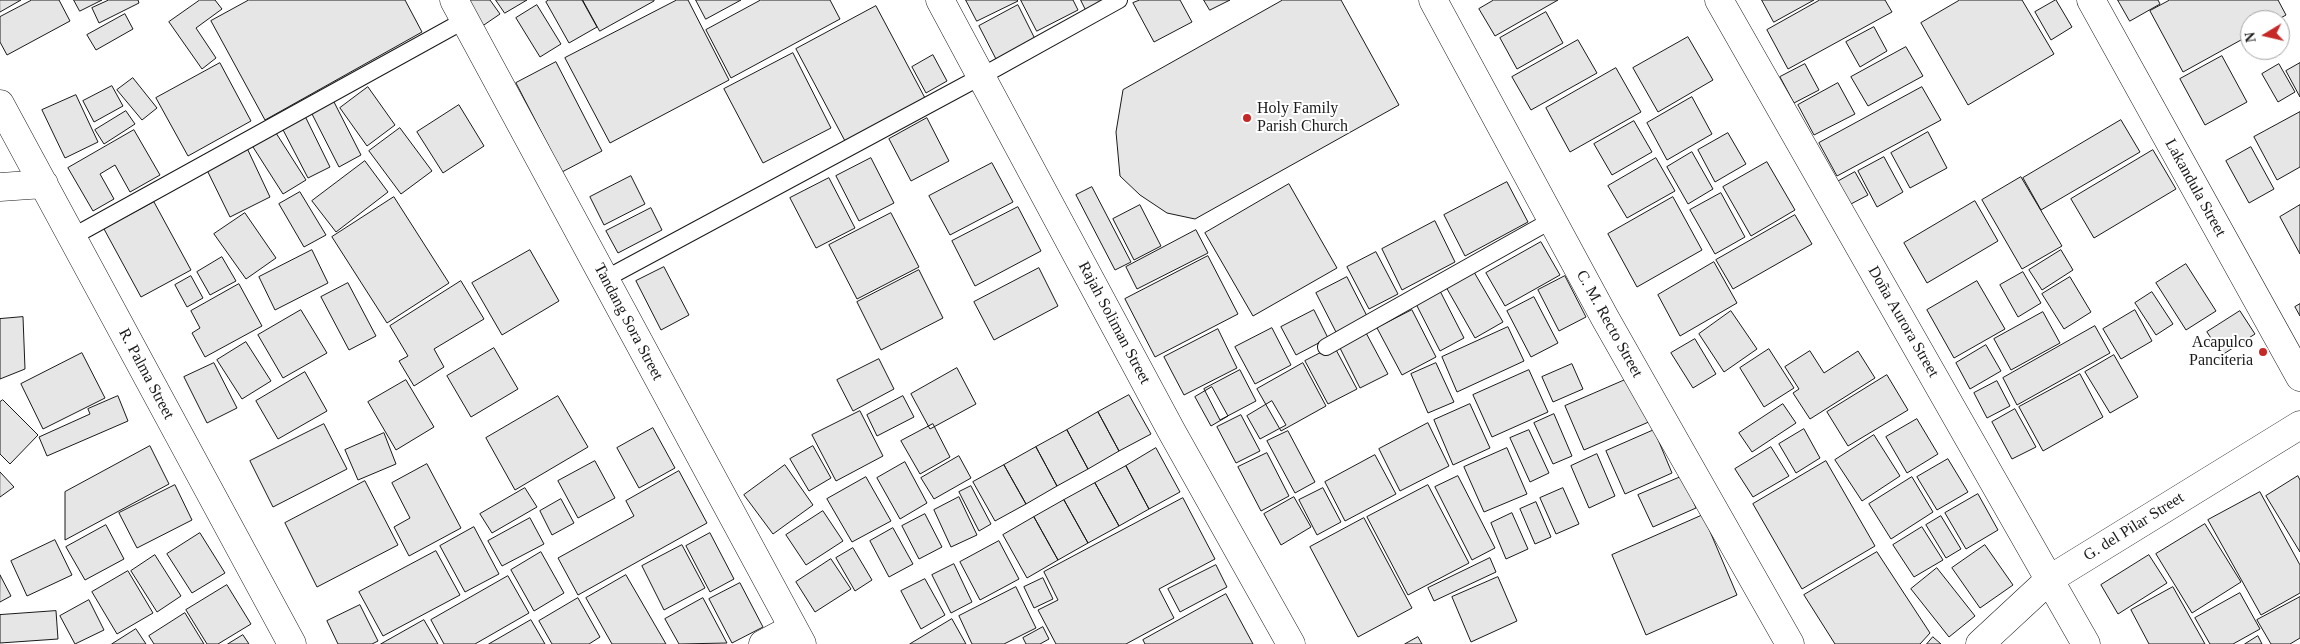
<!DOCTYPE html>
<meta charset="utf-8">
<style>
body{margin:0}
#map{position:relative;width:2300px;height:644px;overflow:hidden;background:#fff;font-family:"Times New Roman",serif}
canvas{display:block}
.north{position:absolute;left:2240px;top:10px;width:50px;height:50px;box-sizing:border-box;background:#fff;border:1px solid #a3a3a3;border-radius:50%;rotate:261deg;font-size:14px;font-weight:700;line-height:20px;text-align:center;color:#1a1a1a}
.north::after{content:'';display:block;margin:auto;width:18px;height:22px;background:#c62828;clip-path:polygon(50% 0,100% 100%,50% 72%,0 100%)}
</style>
<div id="map">
<canvas width="2300" height="644"></canvas>
<div class="north">N</div>
</div>
<script>
const c = document.querySelector('canvas').getContext('2d');
c.lineJoin = 'round';
function paint(path, color) {
  c.fillStyle = color;
  c.fill(path, 'evenodd');
}
function trace(path, color, width, dash) {
  c.strokeStyle = color;
  c.lineWidth = width;
  c.lineCap = dash ? 'butt' : 'round';
  c.setLineDash(dash || []);
  c.stroke(path);
}
function write(font, color, halo, rows, align = 'center') {
  c.font = font + ' "Times New Roman",serif';
  c.lineWidth = 4;
  c.setLineDash([]);
  c.textBaseline = 'middle';
  c.strokeStyle = halo;
  c.fillStyle = color;
  for (const [text, x, y, turn = 0] of rows) {
    c.save();
    c.translate(x, y);
    c.rotate((+turn || 0) * Math.PI / 180);
    c.textAlign = isNaN(turn) ? turn : align;
    if (halo) c.strokeText(text, 0, 0);
    c.fillText(text, 0, 0);
    c.restore();
  }
}
const building = new Path2D(`
 M0 0H21L0 12Z
 M32 0H59L70 21 7 55 0 42V17Z
 M74 0H102L80 11Z
 M109 0H138L139 3 99 23 92 8Z
 M200 0H215L222 9 196 28 216 58 202 69 169 22Z
 M249 0H405L422 32 265 120 211 21Z
 M464 0H490L500 14 481 27Z
 M496 0H527L505 13Z
 M549 0H582L597 27 569 43 546 2Z
 M583 0H654V1L600 31Z
 M677 0H688L729 80 610 143 565 58Z
 M696 0H741L706 19Z
 M761 0H830L840 19 731 78 706 30Z
 M966 0H1017L1018 1 977 21Z
 M1021 0H1073L1078 10 1037 31Z
 M1081 0H1105L1086 10Z
 M1140 0H1180L1192 22 1154 42 1133 3Z
 M1204 0H1230L1210 10Z
 M1283 0H1341L1399 105 1195 219 1167 213 1140 195 1120 176 1116 132 1123 90Z
 M1494 0H1558L1495 36 1479 9Z
 M1762 0H1814L1774 22Z
 M1820 0H1885L1892 12 1788 69 1767 30Z
 M1960 0H2022L2054 54 1968 105 1921 23Z
 M2056 0 2072 27 2051 40 2035 12Z
 M2118 0H2158L2160 4 2130 21Z
 M2170 0H2278L2286 15 2277 20H2250V35L2183 72 2150 11Z
 M537 5 561 44 540 57 516 18Z
 M1018 5 1036 41 997 61 979 26Z
 M876 6 925 98 845 141 796 49Z
 M1546 12 1563 43 1517 69 1500 38Z
 M125 14 133 29 96 50 87 35Z
 M1874 27 1887 51 1860 67 1846 42Z
 M1688 37 1713 80 1658 112 1633 68Z
 M1578 40 1597 73 1531 110 1512 77Z
 M1906 47 1923 76 1868 106 1851 77Z
 M793 53 831 128 763 163 724 89Z
 M933 55 947 81 926 93 912 67Z
 M2222 56 2247 102 2205 125 2180 79Z
 M556 62 602 151 562 172 516 83Z
 M220 63 251 121 188 156 156 98Z
 M2300 63V97L2286 71Z
 M1805 64 1819 90 1794 103 1780 77Z
 M2279 64 2295 92 2278 102 2262 74Z
 M1616 68 1641 112 1570 152 1546 108Z
 M133 78 157 108 142 120 117 90Z
 M1838 83 1855 114 1814 135 1798 105Z
 M112 86 123 106 94 122 83 101Z
 M368 87 395 125 367 146 340 108Z
 M1922 87 1941 120 1837 176 1819 143Z
 M76 95 98 142 65 158 42 110Z
 M1692 97 1712 134 1667 160 1647 123Z
 M334 102 361 155 339 167 312 114Z
 M459 105 484 146 443 173 417 132Z
 M126 111 135 124 104 144 95 130Z
 M2300 112V167L2277 180 2254 137Z
 M304 114 330 167 308 178 281 126Z
 M927 118 949 161 911 181 889 139Z
 M2121 120 2140 152 2041 210 2023 178Z
 M1634 121 1652 152 1612 175 1594 144Z
 M400 128 432 171 401 194 369 151Z
 M134 130 160 175 130 192 115 165 100 174 114 199 93 211 68 168Z
 M1928 132 1947 168 1910 188 1891 153Z
 M276 133 306 180 283 194 253 147Z
 M1728 133 1746 164 1715 182 1698 150Z
 M246 146 270 197 230 217 205 166Z
 M2251 147 2274 189 2249 203 2226 161Z
 M2153 150 2176 189 2094 238 2071 199Z
 M1692 152 1713 189 1688 204 1667 167Z
 M1884 157 1903 192 1877 207 1858 171Z
 M871 158 894 203 859 221 836 176Z
 M1656 158 1675 191 1627 218 1608 186Z
 M365 161 388 192 336 232 312 201Z
 M1767 162 1795 210 1751 236 1723 187Z
 M992 163 1013 202 950 235 929 196Z
 M1855 172 1868 195 1849 205 1837 182Z
 M631 176 645 204 604 225 590 197Z
 M2021 177 2062 246 2022 269 1982 200Z
 M829 178 855 228 816 248 790 198Z
 M1507 182 1528 222 1465 256 1444 215Z
 M1289 184 1337 268 1253 316 1205 233Z
 M1092 187 1131 262 1115 270 1076 195Z
 M300 192 326 235 304 247 279 204Z
 M1721 193 1745 237 1715 254 1690 210Z
 M394 197 449 283 387 323 332 237Z
 M1673 197 1702 250 1637 287 1608 234Z
 M1975 201 1998 241 1927 283 1904 243Z
 M154 202 191 270 141 297 104 229Z
 M1140 205 1161 246 1134 260 1113 219Z
 M2300 205V254L2280 217Z
 M1018 207 1041 251 975 286 952 241Z
 M651 208 662 230 618 253 606 231Z
 M245 213 276 258 246 279 214 234Z
 M891 213 919 267 857 299 829 245Z
 M1795 215 1812 244 1733 289 1716 260Z
 M1435 221 1455 262 1402 290 1382 249Z
 M1196 230 1208 253 1137 289 1126 267Z
 M1541 242 1560 275 1505 306 1486 273Z
 M312 250 328 283 275 310 259 277Z
 M530 250 559 301 502 335 472 283Z
 M2061 250 2073 270 2042 290 2029 270Z
 M1376 252 1398 294 1369 309 1347 267Z
 M1208 256 1238 314 1155 357 1125 299Z
 M222 257 236 281 210 295 197 272Z
 M1714 262 1737 303 1680 336 1658 295Z
 M2186 264 2216 311 2186 330 2156 283Z
 M664 267 689 315 661 330 636 281Z
 M1039 268 1058 306 994 340 974 302Z
 M919 270 943 318 881 350 857 302Z
 M1474 272 1503 322 1475 338 1446 287Z
 M2023 272 2041 303 2018 317 2000 285Z
 M191 276 203 298 187 307 175 285Z
 M1565 276 1586 317 1559 331 1538 290Z
 M1347 277 1368 318 1337 334 1316 293Z
 M2070 277 2091 312 2064 329 2042 294Z
 M461 281 484 319 434 349 444 367 414 386 399 361 408 356 390 326Z
 M1977 281 2005 329 1954 358 1927 310Z
 M348 283 376 336 349 350 321 297Z
 M239 284 262 326 205 357 192 333 200 328 191 311Z
 M1439 289 1464 338 1440 351 1415 302Z
 M2152 292 2173 324 2156 335 2135 303Z
 M1534 297 1558 343 1531 357 1507 311Z
 M2300 304V316L2295 307Z
 M301 310 327 353 283 378 258 335Z
 M1314 310 1328 338 1296 355 1281 327Z
 M1412 310 1436 357 1402 375 1377 328Z
 M2135 310 2152 341 2121 359 2103 329Z
 M1731 311 1757 349 1724 372 1699 334Z
 M2240 311 2255 334 2222 355 2207 332Z
 M2043 312 2060 343 2011 370 1994 339Z
 M23 317 25 369 0 379V319Z
 M2095 326 2110 353 2017 405 2003 378Z
 M1508 327 1524 361 1457 392 1442 357Z
 M1272 328 1291 365 1255 384 1235 347Z
 M1218 329 1237 368 1184 395 1164 357Z
 M1365 331 1388 374 1360 388 1339 346Z
 M1695 339 1716 374 1693 388 1671 353Z
 M246 342 271 381 242 399 217 360Z
 M1986 345 2001 371 1970 389 1956 363Z
 M1334 346 1357 389 1328 404 1305 361Z
 M494 348 518 389 471 417 447 376Z
 M1769 349 1794 388 1764 407 1740 368Z
 M1810 351 1824 373 1858 351 1875 378 1810 419 1793 393 1799 389 1785 367Z
 M82 353 105 398 43 429 21 384Z
 M2114 355 2138 397 2110 413 2085 372Z
 M879 359 894 389 853 411 837 380Z
 M214 363 237 408 207 423 184 377Z
 M1303 363 1326 406 1281 431 1257 389Z
 M1436 363 1454 402 1428 413 1411 374Z
 M1572 364 1583 389 1553 402 1542 377Z
 M957 368 976 404 930 429 911 394Z
 M1240 370 1256 401 1220 420 1204 389Z
 M1529 370 1548 412 1492 437 1473 395Z
 M305 372 327 411 278 439 256 401Z
 M2080 374 2103 417 2043 451 2019 407Z
 M1887 375 1908 410 1848 446 1827 412Z
 M1632 377 1651 421 1584 450 1565 406Z
 M406 380 434 427 396 450 368 402Z
 M1997 381 2010 406 1987 418 1974 393Z
 M1212 387 1228 416 1211 426 1195 397Z
 M1129 395 1151 434 1119 451 1098 412Z
 M118 396 128 421 47 456 39 437 90 414 88 409Z
 M558 396 588 447 515 490 486 438Z
 M903 396 914 417 877 436 867 415Z
 M3 400 38 435 10 464 0 454V402Z
 M1272 401 1286 425 1260 439 1247 416Z
 M1470 404 1490 448 1453 465 1434 420Z
 M1783 404 1796 423 1752 452 1739 433Z
 M2015 409 2036 447 2012 459 1992 422Z
 M860 411 883 456 836 481 812 435Z
 M1098 412 1119 451 1088 469 1067 430Z
 M1554 414 1572 456 1553 464 1534 423Z
 M1241 415 1260 451 1236 463 1217 427Z
 M1917 419 1938 454 1907 473 1886 437Z
 M1428 423 1449 466 1400 491 1379 449Z
 M324 424 347 469 273 507 250 461Z
 M933 424 950 457 920 474 901 441Z
 M653 428 675 468 639 488 617 448Z
 M1804 429 1820 458 1796 473 1779 444Z
 M1067 430 1088 469 1057 486 1036 447Z
 M1529 430 1549 473 1530 482 1510 438Z
 M1654 430 1672 473 1625 494 1606 451Z
 M1288 431 1315 482 1295 493 1267 441Z
 M384 433 396 464 358 480 345 450Z
 M1874 435 1900 476 1862 501 1835 460Z
 M150 446 169 484 65 540V492Z
 M813 446 831 478 809 491 790 459Z
 M1036 447 1057 486 1026 504 1004 465Z
 M1771 447 1789 476 1753 497 1735 469Z
 M1156 448 1180 492 1149 509 1126 466Z
 M1507 448 1527 494 1484 512 1464 467Z
 M1267 453 1289 496 1261 511 1238 467Z
 M1597 454 1615 496 1589 508 1571 466Z
 M1375 455 1396 494 1345 521 1325 482Z
 M959 456 971 478 934 499 921 478Z
 M1948 459 1968 492 1937 510 1917 477Z
 M595 461 615 498 578 518 558 481Z
 M1826 461 1875 546 1802 589 1753 504Z
 M905 462 927 503 900 519 877 478Z
 M427 464 461 528 409 556 394 527 410 518 392 483Z
 M785 465 813 505 773 534 744 495Z
 M1004 465 1026 504 995 521 973 482Z
 M1126 466 1149 509 1119 526 1095 483Z
 M679 471 707 523 578 595 558 558 634 516 626 501Z
 M0 472 14 487 0 497Z
 M1458 476 1495 548 1472 560 1435 487Z
 M1683 476 1696 508 1653 527 1638 495Z
 M2298 476 2300 480V552L2266 496Z
 M866 477 891 521 852 542 827 499Z
 M1912 477 1933 512 1891 539 1869 504Z
 M365 481 398 545 317 587 285 523Z
 M1095 483 1119 526 1088 543 1064 500Z
 M175 485 192 520 137 548 119 513Z
 M1428 485 1469 563 1408 595 1367 517Z
 M971 486 991 524 979 531 959 492Z
 M525 488 537 507 492 533 480 514Z
 M1323 488 1341 522 1317 535 1299 500Z
 M1563 488 1579 524 1556 534 1540 498Z
 M2260 492 2300 565V593L2261 615 2208 520Z
 M1978 494 1998 530 1966 549 1945 513Z
 M959 497 977 535 951 547 934 510Z
 M1294 497 1311 527 1281 545 1264 514Z
 M1183 498 1215 559 1159 589 1174 618 1126 644H1056L1038 610 1058 600 1044 572Z
 M561 499 574 523 552 535 540 511Z
 M1064 500 1088 543 1058 560 1034 517Z
 M1536 502 1551 537 1535 544 1520 509Z
 M823 511 843 541 806 565 786 535Z
 M1512 513 1528 549 1506 559 1491 523Z
 M925 514 942 547 919 559 902 526Z
 M1703 515 1737 595 1646 635 1612 555Z
 M1941 516 1961 549 1946 558 1926 525Z
 M1034 517 1058 560 1027 578 1003 535Z
 M530 518 544 544 502 566 488 541Z
 M1364 518 1412 608 1358 637 1310 547Z
 M2205 524 2241 582 2192 613 2156 554Z
 M106 525 124 559 85 580 66 547Z
 M474 527 499 574 465 592 440 546Z
 M1922 527 1943 560 1914 577 1893 545Z
 M893 528 913 564 889 577 870 541Z
 M200 533 225 573 192 593 167 554Z
 M710 533 734 579 710 592 686 546Z
 M55 540 72 575 27 596 11 561Z
 M999 541 1019 579 980 600 960 562Z
 M682 545 705 588 664 610 642 566Z
 M1985 545 2013 585 1980 608 1952 568Z
 M853 548 872 580 855 591 836 558Z
 M436 551 460 595 383 636 359 592Z
 M541 552 564 593 534 611 511 570Z
 M1877 552 1930 633 1920 644H1835L1804 595Z
 M155 555 181 596 157 612 131 571Z
 M2149 555 2167 583 2118 614 2101 585Z
 M1490 558 1496 572 1434 601 1428 588Z
 M831 559 851 589 815 612 796 582Z
 M954 564 972 602 951 613 932 575Z
 M1216 565 1227 587 1180 612 1168 589Z
 M1937 568 1975 616 1949 637 1911 589Z
 M128 571 153 613 117 634 92 592Z
 M0 575 11 596 0 602Z
 M626 575 666 644H612L586 598Z
 M508 576 529 613 475 644H444L431 620Z
 M1498 577 1517 621 1471 642 1452 597Z
 M1043 578 1053 599 1034 608 1024 587Z
 M925 579 945 615 921 629 901 591Z
 M740 583 763 627 732 643 709 599Z
 M227 585 251 624 218 644H207L186 610Z
 M1016 587 1036 628 1004 644H972L959 616Z
 M2173 587 2205 644H2149L2131 610Z
 M2240 593 2260 629 2233 644H2210L2195 618Z
 M1226 594 1253 644H1145L1143 640Z
 M2300 597V638L2290 644H2271L2257 620Z
 M578 598 600 637 589 644H552L539 621Z
 M703 598 727 643 679 644 665 619Z
 M89 600 104 630 75 644 60 616Z
 M360 605 378 641 372 644H338L327 621Z
 M56 611 58 639 0 643V615Z
 M185 613 204 644H154L149 636Z
 M952 619 966 644H910Z
 M424 620 438 644H381Z
 M531 620 545 644H489Z
 M1043 627 1049 639 1040 644H1026L1023 638Z
 M136 629 146 644H112Z
 M243 635 249 644H228Z
 M2258 636 2262 644H2245Z
 M1418 637 1422 644H1405Z
 M1933 637 1941 644H1927Z`);
paint(building, '#e6e6e6');
trace(building, '#1a1a1a', 1);
const service = new Path2D(`
 M72 237 465 20
 M605 279 982 76 1119 0
 M1326 347 1552 220`);
const minor = new Path2D(`
 M454 0 802 644
 M940 0 1172 432 1291 644
 M1719 0 2086 644
 M2091 0 2300 377
 M0 104 292 644
 M0 187 44 184
 M763 644 793 628`);
const tertiary = new Path2D(`
 M1433 0 1605 318 1790 644
 M1980 644 2050 579 2300 425`);
trace(service, '#1a1a1a', 18);
trace(minor, '#1a1a1a', 29);
trace(tertiary, '#1a1a1a', 29);
trace(service, '#fff', 16);
trace(minor, '#fff', 28);
trace(tertiary, '#fff', 28);
for (const [x, y, r, color] of [
 [1247,118,5,"#c62828"],
 [2263,352,5,"#c62828"]
]) {
  const dot = new Path2D();
  dot.arc(x, y, r, 0, 2 * Math.PI);
  c.fillStyle = color;
  c.fill(dot);
  trace(dot, '#fff', 2);
}
write('16px', '#1a1a1a', '#fff', [
 ["Holy Family",1257,109],
 ["Parish Church",1257,127],
 ["Acapulco",2253,343,"right"],
 ["Panciteria",2253,361,"right"]
], 'left');
write('16px', '#1a1a1a', '#fff', [
 ["Lakandula Street",2195,188,61],
 ["Tandang Sora Street",628,322,62],
 ["Doña Aurora Street",1903,322,60],
 ["Rajah Soliman Street",1114,323,62],
 ["C. M. Recto Street",1609,324,61],
 ["R. Palma Street",146,374,62],
 ["G. del Pilar Street",2134,527,-32]
]);
</script>
